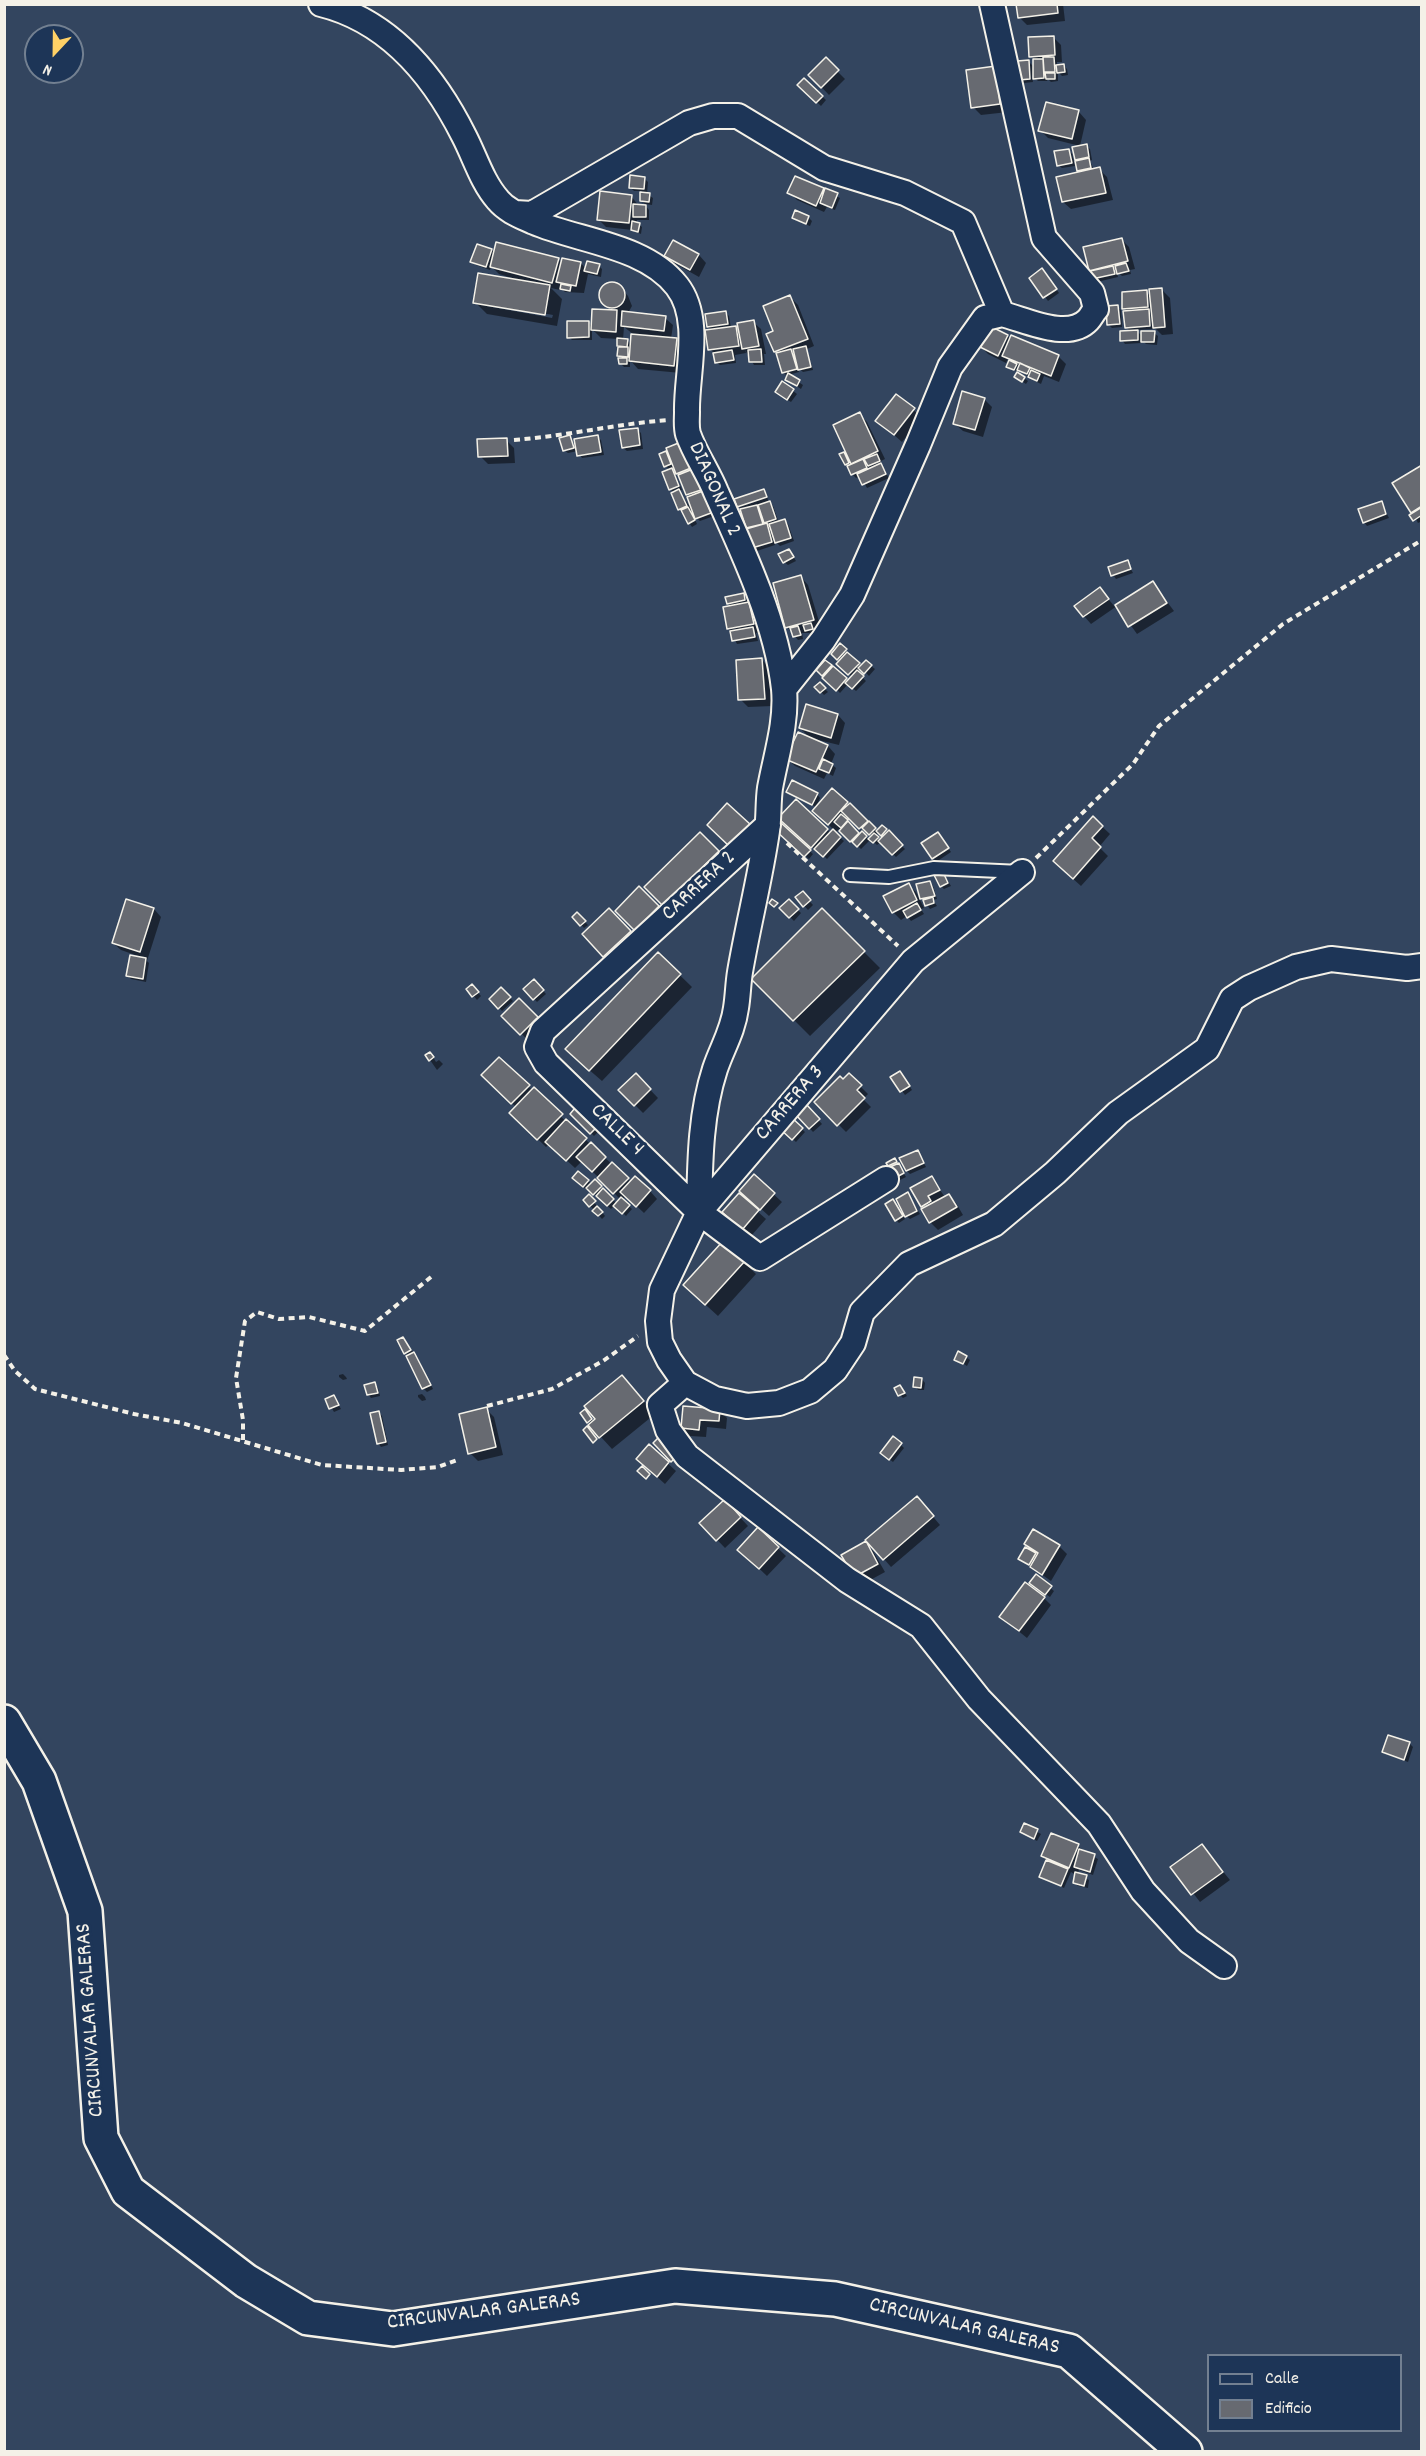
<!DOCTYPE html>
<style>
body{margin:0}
#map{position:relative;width:1426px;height:2456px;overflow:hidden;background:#33455f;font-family:Dekko,sans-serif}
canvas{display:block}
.frame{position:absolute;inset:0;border:6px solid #f4f1e8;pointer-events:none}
.legend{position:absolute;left:1207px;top:2354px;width:195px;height:78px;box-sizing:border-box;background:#1d3557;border:2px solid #738091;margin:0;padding:8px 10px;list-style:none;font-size:18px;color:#f4f1e8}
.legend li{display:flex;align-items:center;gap:12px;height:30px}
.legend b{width:30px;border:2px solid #738091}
.north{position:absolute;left:24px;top:24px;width:60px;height:60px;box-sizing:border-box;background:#1d3557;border:2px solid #738091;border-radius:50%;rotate:202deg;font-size:16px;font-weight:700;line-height:24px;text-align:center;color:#f4f1e8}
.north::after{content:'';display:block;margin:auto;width:21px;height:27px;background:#ffd166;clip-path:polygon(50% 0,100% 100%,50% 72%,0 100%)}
</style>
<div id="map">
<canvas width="1426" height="2456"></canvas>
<div class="frame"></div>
<ul class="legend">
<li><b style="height:8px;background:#1d3557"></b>Calle</li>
<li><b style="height:16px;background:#676a71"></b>Edificio</li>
</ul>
<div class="north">N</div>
</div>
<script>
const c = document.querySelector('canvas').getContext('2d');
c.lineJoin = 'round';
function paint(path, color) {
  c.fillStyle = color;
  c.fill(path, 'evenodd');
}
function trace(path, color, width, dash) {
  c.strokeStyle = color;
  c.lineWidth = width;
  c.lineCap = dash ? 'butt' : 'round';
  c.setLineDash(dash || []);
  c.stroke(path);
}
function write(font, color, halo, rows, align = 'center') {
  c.font = font + ' Dekko,sans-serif';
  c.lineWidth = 6;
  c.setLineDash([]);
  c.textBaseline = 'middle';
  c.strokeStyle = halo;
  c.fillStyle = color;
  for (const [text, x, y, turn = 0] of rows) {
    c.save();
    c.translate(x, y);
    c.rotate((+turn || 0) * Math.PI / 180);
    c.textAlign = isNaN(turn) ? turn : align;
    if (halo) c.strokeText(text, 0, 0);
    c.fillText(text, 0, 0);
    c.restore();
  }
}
paint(new Path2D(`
 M1018 4H1063L1065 21 1027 25 1019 17Z
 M1053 37 1061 45 1062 62H1057V66H1064L1067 69 1068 75 1062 76 1058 72V81L1051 82 1048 79 1047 81H1038L1032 75 1033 82 1024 83 1020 80 1028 61 1035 68 1034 59 1031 56Z
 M826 60 845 79 829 95 810 75Z
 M995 67 1008 112 981 115 973 107Z
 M804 80 826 100 821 106 799 85Z
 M1047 104 1079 112 1086 120 1080 146 1048 138 1040 130Z
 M1086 146 1090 149 1092 160 1090 161 1094 170 1099 169 1107 177 1113 200 1071 209 1063 202 1081 173 1079 170 1074 148Z
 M1069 150 1072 154 1075 166 1062 168 1058 165Z
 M645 179 648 182 647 194 653 198 652 205 645 204 641 201 642 191H634L630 187Z
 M823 190 840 198 835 210 827 207 824 212 797 200 789 192Z
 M631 196 639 206H646L649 210V220H637V223L642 227 641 234 632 230 606 227 598 219Z
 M796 212 809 218 812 221 810 226 797 221 794 218Z
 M1121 239 1129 247 1135 269 1130 270 1131 274 1122 276 1116 270 1118 277 1097 282 1090 270Z
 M674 242 699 255 706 263 699 277 674 263 666 255Z
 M492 250 495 253 558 259 562 263H581L586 269 599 266 602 269 601 277 588 274 584 293 565 292 560 287V290L551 288 562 299 557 326 487 314 475 302 512 278 499 274 491 266 490 270 476 265 472 262ZM487 303 553 315 552 318 487 306Z
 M1045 273 1059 293 1048 301 1031 278Z
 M609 285 620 287 628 296 632 306 628 313 665 318 673 325 671 339 676 340 684 348 681 373 638 369 630 360V367H624L620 363 622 359 619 356V339L601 338 592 329V340H572L569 337 588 322 593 327 612 311 601 296 603 289ZM624 327 633 334 632 345 627 340H623Z
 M1162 290 1170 298 1173 334 1162 335 1152 325 1153 329 1136 330 1143 337 1154 333 1158 336 1157 345 1146 344 1141 339V343L1125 344 1122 340 1131 332 1126 327 1128 312 1124 308 1146 292 1152 297Z
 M790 297 798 305 814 346 807 349 813 370 803 372 798 367 799 372 788 375 803 385 801 389 787 380 788 377 783 372 778 354 775 351V332Z
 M1117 307 1121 310 1122 327 1112 328 1109 325Z
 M725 312 729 316 731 328 735 327 741 333 753 322 761 329 766 354H764L765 365H754L745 350 746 353 735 355 736 363 720 365 716 362 715 354 710 349 709 341 702 342V330L708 336 712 331 708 327Z
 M1007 336 1011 339 1058 356 1066 364 1059 382 1044 376 1041 384 1033 380 1019 370 1018 372 1008 366 1012 355 1010 354 1006 363 988 354 980 346Z
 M1016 377 1024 378 1028 381 1026 384Z
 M783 383 797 394 791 402 780 395Z
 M896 396 922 417 902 442 877 420Z
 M984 399 992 407 983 437 963 431 955 424Z
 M859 414 867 422 885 459 881 461V465L889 478 867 488 860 476 856 478 852 474 846 464 844 454 851 462Z
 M637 429 641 433 643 449 627 451 623 448Z
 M570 437 575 448 598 437 601 440 604 455 582 458 578 451 568 453 564 450Z
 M506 440 514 448 515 463 488 464 480 456Z
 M681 444 714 516 700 521 693 515 697 524 692 527 680 509 664 473 670 471 666 466 665 453 673 460ZM674 468 690 498 696 516 679 491 682 490 675 474 670 469Z
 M1421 467 1422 521 1418 523 1412 512Z
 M764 490 767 494 768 501 773 506 779 523 785 521 788 524 794 541 780 546 773 539 775 545 757 551 753 547 742 509 738 506Z
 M1381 502 1389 518 1367 526 1364 522Z
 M789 550 796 561 788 565 784 562Z
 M1127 562 1133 573 1116 579 1113 575Z
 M801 577 808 585 821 628 814 630 815 633H802L803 639 798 640 787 627Z
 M1153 583 1174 611 1137 634 1117 606 1091 624 1084 616 1100 589 1115 607Z
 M744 594 748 603 757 611 761 632 756 633 758 641 737 644 729 629 725 608 732 607 728 603Z
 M840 645 862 667 866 662 875 669 869 676 861 668 857 672 866 681 856 691 848 684 840 693 818 670 825 662 848 682 852 677 838 664 841 661 833 654Z
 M762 660 770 668 773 706 748 707 740 699Z
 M820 684 828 692 824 695 816 687Z
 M838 715 845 723 839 745 810 738 800 728Z
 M798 734 828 746 835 754 831 764 836 768 833 776 827 773 824 779 795 766 787 759Z
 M832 790 878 832 882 827 905 849 896 857 881 842 877 845 871 839 861 849 839 829 835 833 844 841 827 859 821 853 820 854 788 826 796 802 831 833 834 830 822 818ZM849 817 864 831 866 829 873 836 869 840 862 833 860 836 846 821ZM879 832 884 837 880 841 875 835Z
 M788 792 817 794 820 798 816 807Z
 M1093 818 1110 834 1099 847 1108 856 1081 886 1062 869Z
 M780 824 813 854 809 859 776 829Z
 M700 834 730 864 676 917 646 887Z
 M941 838 951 852 936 862 933 858Z
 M943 873 951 886 944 889 941 886Z
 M930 882 933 886 937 899 933 900 937 906 930 909 922 898Z
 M908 885 916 892 924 908 921 909 924 914 911 921 907 916 901 920 893 912Z
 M639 888 666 915 644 938 617 911Z
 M802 893 813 905 808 910 797 898Z
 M789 901 801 913 794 921 781 908Z
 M154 909 161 917 147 961 149 963 146 982 131 979 128 976 141 957 121 950 113 943Z
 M609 910 638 940 612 963 584 934Z
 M822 910 880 968 810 1036 753 979Z
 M577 914 588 925 584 928 574 917Z
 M658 954 692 987 602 1081 579 1061Z
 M534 981 546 994 537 1002 525 989Z
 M472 986 481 996 477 1000 468 989Z
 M501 989 513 1001 502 1011 491 999Z
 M519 1000 545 1026 529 1041 503 1016Z
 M433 1057 436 1062 439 1060 443 1064 437 1070 430 1060Z
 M499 1059 631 1182 650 1191 657 1199 644 1213 626 1196 622 1200 632 1209 626 1216 615 1205 611 1209 588 1188 587 1190 577 1182 588 1181 592 1184 595 1181 617 1204 621 1200 582 1161 575 1168 549 1144 546 1147 511 1113 516 1107 483 1075Z
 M636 1075 658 1098 643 1113 620 1090Z
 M849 1075 868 1094 863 1099 871 1107 846 1132 816 1102Z
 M903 1076 912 1090 905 1095 892 1077Z
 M806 1106 822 1124 813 1132 797 1114Z
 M575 1110 598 1132 594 1136 572 1114Z
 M791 1118 805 1132 796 1142 781 1128Z
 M917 1151 926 1167 910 1174 907 1171Z
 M895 1160 906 1177 900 1180 888 1163Z
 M754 1176 782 1202 769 1216 749 1198Z
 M931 1178 945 1197 948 1195 956 1203 963 1215 938 1230 930 1222 922 1206Z
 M908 1194 920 1214 910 1219 906 1216Z
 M739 1195 766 1219 751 1236 732 1220Z
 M589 1196 605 1216 602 1219 585 1200Z
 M896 1205 905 1219 899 1223 896 1220Z
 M724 1243 756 1274 718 1316 697 1297Z
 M403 1339 417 1357 433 1389 427 1392 423 1388 406 1353Z
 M966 1357 970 1360 967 1366 956 1359Z
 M343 1374 346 1377 347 1379 343 1380 339 1377V1375Z
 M622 1377 655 1414 612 1449 590 1425 588 1415 594 1422Z
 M922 1379 925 1383 924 1390H918L915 1386Z
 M375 1384 378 1388 380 1396 371 1398 368 1394Z
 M900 1386 907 1396 903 1398 900 1395Z
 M422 1394 425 1397 426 1400 422 1401 418 1397V1395Z
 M334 1397 341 1409 334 1412 327 1400Z
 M486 1409 494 1417 503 1455 478 1461 470 1453Z
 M719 1410 727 1418 726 1429 707 1427 706 1437 690 1436 683 1428Z
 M379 1412 382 1416 388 1445 381 1447 378 1443Z
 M901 1445 904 1448 893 1462 885 1456Z
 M649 1446 676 1471 665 1484 646 1467Z
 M725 1501 748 1526 725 1548 701 1523Z
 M924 1506 940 1525 891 1567 884 1559Z
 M758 1529 786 1556 767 1576 747 1557Z
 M866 1543 873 1551 885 1572 863 1584 843 1555Z
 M1026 1544 1059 1546 1067 1554 1051 1581 1020 1559 1035 1553Z
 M1036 1576 1054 1591 1050 1597 1035 1587Z
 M1044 1598 1051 1605 1027 1638 1001 1617Z
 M1409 1743 1413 1747 1408 1762 1388 1755 1384 1752Z
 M1025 1825 1041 1834 1037 1841 1021 1832Z
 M1078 1846 1085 1852 1098 1859 1093 1875 1079 1870 1077 1874 1089 1880 1088 1888 1078 1886 1074 1882 1076 1875 1071 1872 1064 1888 1040 1876 1047 1861 1042 1856Z
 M1202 1846 1230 1880 1200 1902 1173 1867Z`), '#0007');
const building = new Path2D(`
 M1016 4H1057L1058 13 1018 18Z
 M1054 36 1055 55 1029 57 1028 37Z
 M826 57 839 70 821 88 808 75Z
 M1043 57H1054L1055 72H1044Z
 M1033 59H1043L1044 78 1033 79Z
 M1029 60 1030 79 1019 80 1017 61Z
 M1064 64 1065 72 1057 73 1056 65Z
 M996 66 1000 104 971 108 966 70Z
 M1045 73H1055V79H1046Z
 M804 78 823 96 816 103 797 85Z
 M1046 102 1079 110 1072 139 1038 131Z
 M1087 144 1089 157 1075 160 1072 147Z
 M1069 149 1072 163 1057 166 1054 151Z
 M1089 158 1091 168 1077 171 1075 161Z
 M1100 167 1106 193 1062 202 1056 177Z
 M630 175 645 177 644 189 629 188Z
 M795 176 824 188 816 206 787 193Z
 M825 188 838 193 832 208 820 203Z
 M600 191 632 195 629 223 597 220Z
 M640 192 650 193 649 202 640 201Z
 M633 204 646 205V217H633Z
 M795 210 809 216 806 224 792 218Z
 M632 221 640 223 638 232 631 230Z
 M1122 238 1128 261 1089 271 1083 247Z
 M673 240 699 254 690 270 664 256Z
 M496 242 559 258 552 283 490 267Z
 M477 244 492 249 486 267 470 262Z
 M562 258 581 262 576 286 556 282Z
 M587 261 600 264 597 274 584 271Z
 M1126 263 1129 271 1117 274 1115 266Z
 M1113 266 1115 274 1092 279 1090 271Z
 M1042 268 1057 289 1043 298 1029 278Z
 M478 273 550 285 545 315 473 303Z
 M599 295a13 13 0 1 1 26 0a13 13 0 1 1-26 0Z
 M561 284 571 286 570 291 560 289Z
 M1162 288 1165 327 1153 328 1149 289Z
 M1147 290 1148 307 1122 309V292Z
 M790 295 808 339 774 352 766 334 773 331 763 306Z
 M1118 305 1120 324 1107 325 1106 306Z
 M592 309 617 310 616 332 591 330Z
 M1149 309 1150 326 1125 328 1123 311Z
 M622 311 666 316 664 331 621 326Z
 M726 311 728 324 707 327 705 314Z
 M754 320 759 346 742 349 737 323Z
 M567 321H589V337L567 338Z
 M988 325 1008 335 998 356 978 346Z
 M736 326 739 346 708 350 705 330Z
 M1138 330V340L1120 341V331Z
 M1141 331H1155L1154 342H1141Z
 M631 334 677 338 674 366 629 361Z
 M1011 335 1059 355 1051 376 1002 356Z
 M617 338 628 339 627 347 617 346Z
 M806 346 811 367 798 370 793 349Z
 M618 347H628V357L617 356Z
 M761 349 762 362H749L748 350Z
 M791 349 797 369 782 373 776 353Z
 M732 350 734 360 715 363 713 353Z
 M618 358H627V364H619Z
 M1009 360 1017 364 1014 370 1006 367Z
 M1020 363 1030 368 1027 374 1017 370Z
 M1031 370 1040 374 1037 381 1028 377Z
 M1017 372 1025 377 1022 382 1014 377Z
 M788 373 800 380 797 386 785 380Z
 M782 381 794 389 787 400 775 392Z
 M962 391 985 398 975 430 953 424Z
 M896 394 915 408 894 435 875 421Z
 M860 412 878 451 851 464 833 425Z
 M638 428 640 445 622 448 619 430Z
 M570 435 574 448 563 451 559 438Z
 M598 435 601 452 577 456 574 439Z
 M507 438 508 456 478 457 477 439Z
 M681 442 691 468 676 474 666 448Z
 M666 451 671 464 664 467 659 454Z
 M844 452 849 463 845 465 839 454Z
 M877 454 880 461 868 466 864 459Z
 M863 459 867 468 851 475 847 466Z
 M881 463 886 474 862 485 857 474Z
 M1422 465V506L1411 513 1392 483Z
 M672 468 679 486 669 490 662 472Z
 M693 469 701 490 686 495 678 475Z
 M679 489 687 506 678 510 671 493Z
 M764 489 767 497 737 507 734 499Z
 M703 491 711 513 695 519 687 497Z
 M770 501 776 519 764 523 758 505Z
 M1382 501 1386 514 1363 523 1358 509Z
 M757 505 763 524 746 528 740 509Z
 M688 507 695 520 688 524 681 510Z
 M1422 507V515L1413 521 1409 515Z
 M785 519 791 538 775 543 769 524Z
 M767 523 772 542 752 548 746 529Z
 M789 549 794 557 783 563 778 554Z
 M1128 560 1131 569 1111 576 1108 567Z
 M801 575 814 620 785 628 773 583Z
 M1153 581 1167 603 1128 627 1115 605Z
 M1100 587 1109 599 1083 617 1074 606Z
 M744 593 745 600 727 604 725 597Z
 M749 602 754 624 727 629 723 607Z
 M811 623 813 629 805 631 803 625Z
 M798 626 801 635 793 637 790 628Z
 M753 627 755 637 732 641 730 631Z
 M840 643 847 649 837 660 831 654Z
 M847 652 860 663 848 675 836 664Z
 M762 658 765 699 738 700 736 660Z
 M825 660 832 665 822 676 816 670Z
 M866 660 872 665 864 674 858 668Z
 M833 666 847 678 836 691 822 678Z
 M857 670 864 676 852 689 845 683Z
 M820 682 826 688 820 693 814 687Z
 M806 704 838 714 831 738 799 728Z
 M798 732 828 745 816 772 785 759Z
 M823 759 833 764 829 773 819 769Z
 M792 780 818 793 812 805 786 792Z
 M832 788 848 802 828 825 812 811Z
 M796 799 828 829 811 848 778 818Z
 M727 803 751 825 730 847 707 825Z
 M850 803 868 821 859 829 841 811Z
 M841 814 848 820 841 828 834 822Z
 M1093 816 1103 826 1092 838 1101 847 1073 879 1053 861Z
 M848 821 859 833 850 842 839 831Z
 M869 821 876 828 869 835 862 828Z
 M780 822 811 850 804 857 774 829Z
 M882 825 887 829 881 836 876 831Z
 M833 829 841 837 823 857 814 849Z
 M889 830 903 845 892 855 878 841Z
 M862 831 867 836 857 847 852 842Z
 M700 832 719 851 663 906 644 887Z
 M938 832 949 848 932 859 921 843Z
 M874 833 879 837 873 843 868 839Z
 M943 872 948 883 940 887 934 875Z
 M930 881 935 896 920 899 916 884Z
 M909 883 917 900 892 913 883 896Z
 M639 886 659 906 635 931 615 911Z
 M803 891 811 900 803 907 795 897Z
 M933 897 934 903 925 906 923 900Z
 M126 899 154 908 140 952 112 943Z
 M772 899 778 903 774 907 769 903Z
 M789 899 799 909 789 918 779 908Z
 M917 903 921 910 907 918 903 911Z
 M609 908 631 931 603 957 582 934Z
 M822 908 865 951 793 1021 751 979Z
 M577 912 586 921 580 926 572 917Z
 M658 952 681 974 589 1071 565 1049Z
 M130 955 146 958 143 979 126 976Z
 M534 979 544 990 533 1000 523 989Z
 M472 984 479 992 472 997 466 989Z
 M501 987 511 997 498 1009 489 999Z
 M519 998 538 1017 520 1035 501 1016Z
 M430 1052 434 1057 429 1061 425 1055Z
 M499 1057 530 1085 511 1104 481 1075Z
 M900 1071 910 1086 900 1092 890 1077Z
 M636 1073 651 1089 634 1106 618 1090Z
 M849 1073 862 1085 857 1090 865 1098 837 1126 814 1102 840 1076 843 1079Z
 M534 1087 563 1114 537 1140 509 1113Z
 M806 1104 820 1119 809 1129 795 1114Z
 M575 1108 596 1128 590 1134 570 1114Z
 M790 1116 803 1128 792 1140 779 1128Z
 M566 1119 587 1138 566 1161 545 1142Z
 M591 1142 606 1157 592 1172 576 1157Z
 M918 1150 924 1163 906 1171 899 1158Z
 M895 1158 897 1162 888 1166 886 1163Z
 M612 1162 629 1178 613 1194 597 1178Z
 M899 1163 904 1173 895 1178 890 1167Z
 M578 1171 589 1180 583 1187 572 1178Z
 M754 1174 775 1193 760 1210 739 1191Z
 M635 1176 651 1190 636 1207 620 1192Z
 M932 1176 940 1190 928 1196 931 1201 921 1207 910 1188Z
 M595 1179 602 1186 593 1195 586 1188Z
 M603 1188 614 1199 607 1206 596 1196Z
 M908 1192 917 1211 905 1217 896 1199Z
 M739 1193 759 1210 742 1230 722 1212Z
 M589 1194 596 1201 589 1207 583 1200Z
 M949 1194 957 1207 929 1223 921 1209Z
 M621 1197 630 1205 622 1214 613 1206Z
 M893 1199 903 1216 895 1221 885 1204Z
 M597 1206 603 1212 598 1216 592 1211Z
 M723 1241 745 1261 705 1305 683 1285Z
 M403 1337 411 1350 404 1354 397 1340Z
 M958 1351 967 1356 963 1364 954 1360Z
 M414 1352 431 1385 422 1389 406 1356Z
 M622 1375 644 1401 599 1438 588 1425 595 1419 584 1406Z
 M914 1377 922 1378 921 1388 913 1387Z
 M375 1382 378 1393 367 1395 364 1385Z
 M900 1385 905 1393 898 1396 894 1388Z
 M334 1395 339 1405 329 1409 325 1399Z
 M683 1406 720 1409 719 1421 700 1420 699 1430 681 1428Z
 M487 1407 496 1447 468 1454 459 1414Z
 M585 1409 592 1419 587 1423 580 1413Z
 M379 1411 386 1442 377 1444 370 1413Z
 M587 1426 597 1439 593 1443 583 1430Z
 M893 1436 902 1443 889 1460 880 1453Z
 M659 1437 677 1456 671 1462 653 1443Z
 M649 1444 669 1462 657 1477 636 1459Z
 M642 1466 650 1474 646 1479 637 1471Z
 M917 1496 934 1516 883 1560 865 1540Z
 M725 1499 741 1517 716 1541 699 1523Z
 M758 1527 779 1547 759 1569 737 1550Z
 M1033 1529 1060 1545 1042 1575 1030 1567 1038 1553 1024 1544Z
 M866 1541 878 1564 854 1577 841 1555Z
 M1025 1547 1036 1553 1029 1565 1018 1559Z
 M1036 1574 1052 1586 1045 1595 1029 1583Z
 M1025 1582 1045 1597 1019 1631 999 1617Z
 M1388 1735 1410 1742 1404 1760 1382 1752Z
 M1024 1823 1038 1829 1034 1839 1020 1832Z
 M1051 1833 1079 1844 1069 1868 1041 1856Z
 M1202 1844 1223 1872 1191 1895 1170 1867Z
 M1079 1849 1095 1854 1090 1872 1074 1867Z
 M1046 1860 1068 1869 1061 1886 1039 1877Z
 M1075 1872 1087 1875 1084 1886 1073 1883Z`);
paint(building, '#676a71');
trace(building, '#f4f1e8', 1.5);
const service = new Path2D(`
 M850 875 889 877 934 868 1021 872`);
const minor = new Path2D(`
 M321 4C390 21 434 76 464 136 475 157 482 182 498 200 507 211 521 216 534 222 578 241 645 245 677 286 703 319 686 374 687 412 687 420 686 427 688 434 695 454 708 472 716 492 743 551 777 624 784 689 787 723 776 755 770 788 768 802 769 817 767 831 760 879 748 925 740 972 738 984 738 996 736 1008 733 1031 722 1048 715 1069 700 1115 700 1164 699 1212
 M515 213 532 214 689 123 713 116H738L824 168 905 193 963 222 1002 314C1026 320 1068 341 1088 320 1091 317 1093 312 1096 309L1092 293 1044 238 992 4
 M784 689 823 640 852 595 918 445 950 367 985 318 1002 314
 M768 825 543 1031 537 1047 546 1063 699 1212 760 1258 886 1179
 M1022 872 913 961 699 1212 662 1290 658 1321 660 1342 669 1360 685 1383 715 1399 747 1406 779 1403 810 1391 835 1370 853 1343 862 1312 909 1264 994 1224 1055 1173 1118 1113 1207 1049 1232 999 1249 988 1296 967 1331 959 1407 968 1422 966
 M685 1383 660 1405 668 1430 687 1456 847 1580 921 1626 979 1699 1099 1824 1143 1891 1189 1941 1224 1966`);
const secondary = new Path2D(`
 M4 1722 39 1781 85 1911 101 2138 128 2191 246 2281 308 2318 393 2329 675 2286 835 2299 1069 2351 1185 2452`);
trace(service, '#f4f1e8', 16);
trace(minor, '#f4f1e8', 28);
trace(secondary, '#f4f1e8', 38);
trace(new Path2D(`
 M514 440C566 436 616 424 668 420
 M787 843 898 946
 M1036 858 1133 764 1159 726 1283 624 1422 540
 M4 1355 15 1371 35 1389 134 1414 182 1423 322 1465 401 1470 438 1467 457 1460
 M487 1406 552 1389 603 1361 638 1336
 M243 1440V1420L236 1378 245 1321 257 1312 279 1319 309 1317 365 1331 431 1277`), '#f4f1e8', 4, [6, 4.5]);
trace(service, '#1d3557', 12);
trace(minor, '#1d3557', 24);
trace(secondary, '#1d3557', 33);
write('22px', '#f4f1e8', '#1d3557', [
 ["DIAGONAL 2",713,490,66],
 ["CARRERA 2",700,887,-43],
 ["CARRERA 3",791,1104,-49],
 ["CALLE 4",616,1131,44],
 ["CIRCUNVALAR GALERAS",92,2020,-94],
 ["CIRCUNVALAR GALERAS",484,2313,-7],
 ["CIRCUNVALAR GALERAS",964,2328,13]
]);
</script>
